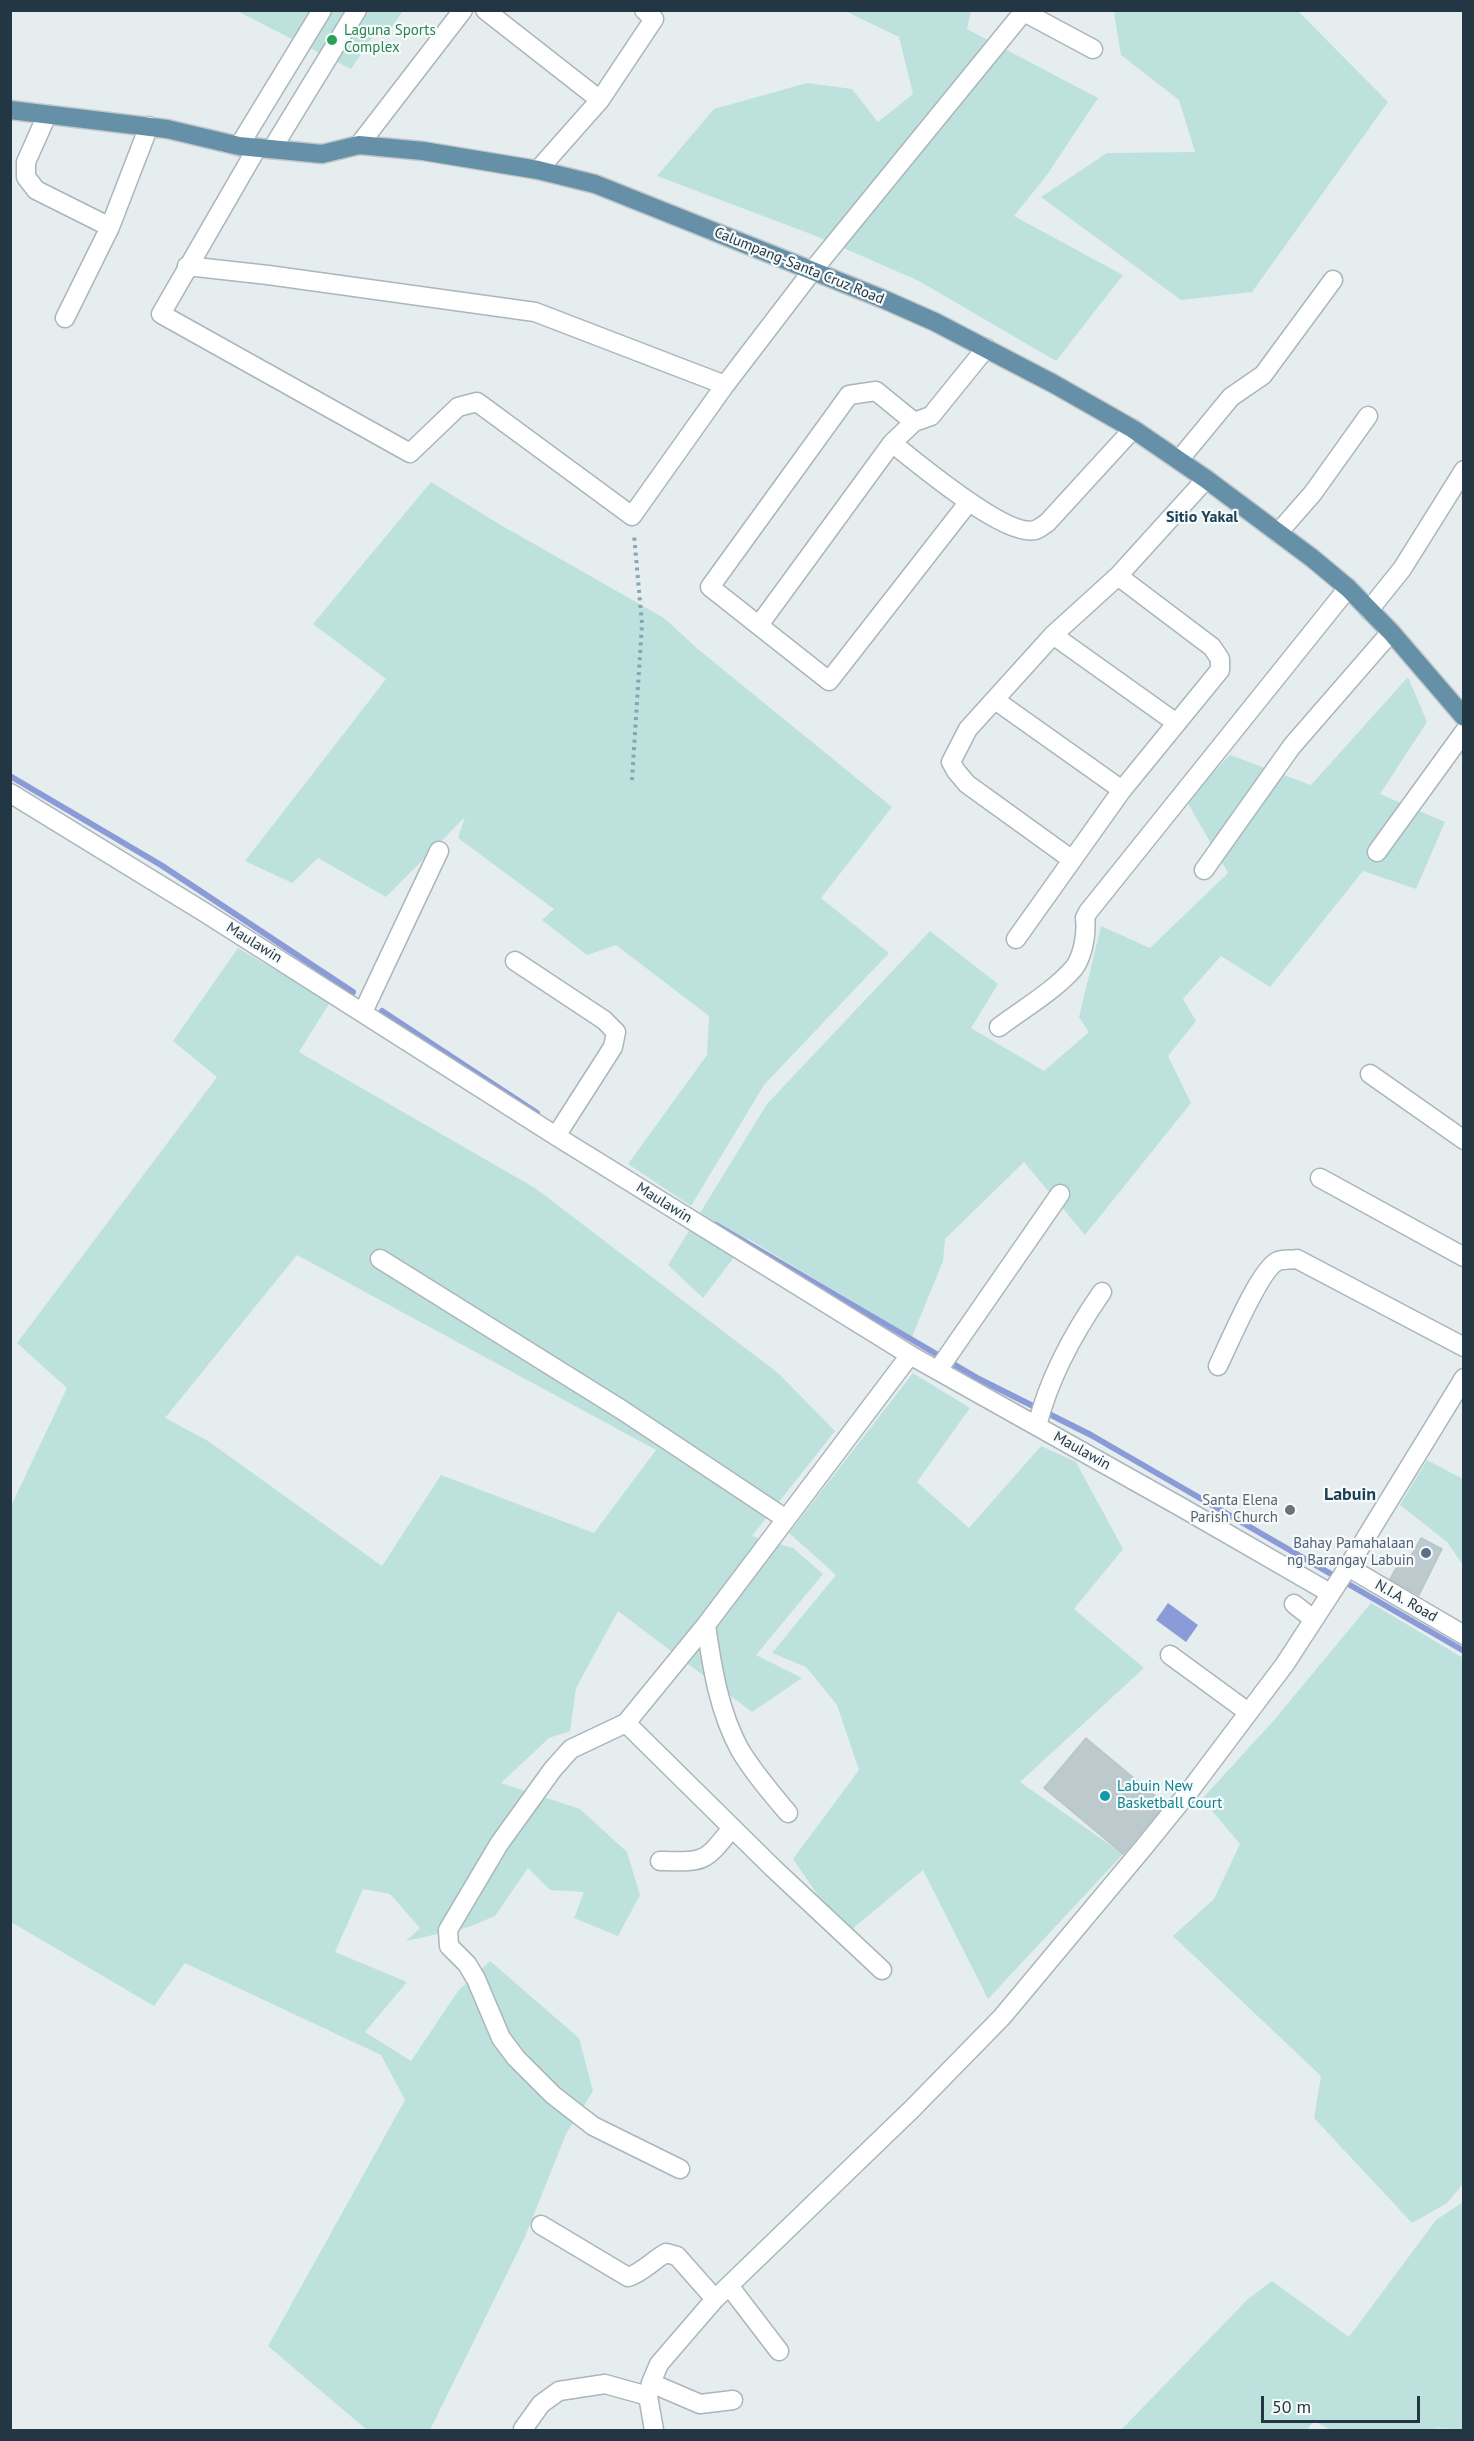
<!DOCTYPE html>
<style>
body{margin:0}
#map{position:relative;width:1474px;height:2441px;overflow:hidden;background:#e5edef;font-family:"PT Sans",sans-serif}
canvas{display:block}
.frame{position:absolute;inset:0;border:12px solid #223743;pointer-events:none}
.scale{position:absolute;left:1261px;top:2396px;width:159px;height:27px;box-sizing:border-box;border:3px solid #223743;border-top:0;padding-left:8px;font-size:18px;line-height:21px;white-space:nowrap;color:#223743;-webkit-text-stroke:4px #f6fafb;paint-order:stroke}
</style>
<div id="map">
<canvas width="1474" height="2441"></canvas>
<div class="frame"></div>
<div class="scale">50 m</div>
</div>
<script>
const c = document.querySelector('canvas').getContext('2d');
c.lineJoin = 'round';
function paint(path, color) {
  c.fillStyle = color;
  c.fill(path, 'evenodd');
}
function trace(path, color, width, dash) {
  c.strokeStyle = color;
  c.lineWidth = width;
  c.lineCap = dash ? 'butt' : 'round';
  c.setLineDash(dash || []);
  c.stroke(path);
}
function write(font, color, halo, rows, align = 'center') {
  c.font = font + ' "PT Sans",sans-serif';
  c.lineWidth = 4.5;
  c.setLineDash([]);
  c.textBaseline = 'middle';
  c.strokeStyle = halo;
  c.fillStyle = color;
  for (const [text, x, y, turn = 0] of rows) {
    c.save();
    c.translate(x, y);
    c.rotate((+turn || 0) * Math.PI / 180);
    c.textAlign = isNaN(turn) ? turn : align;
    if (halo) c.strokeText(text, 0, 0);
    c.fillText(text, 0, 0);
    c.restore();
  }
}
paint(new Path2D(`
 M237 11H403L384 38 375 33 351 69Z
 M845 11H971L967 29 1098 98 1047 175 1014 216 1123 275 1056 361 919 281 816 236 657 176 714 109 807 83 852 89 878 122 913 94 899 37Z
 M1121 11H1298L1388 102 1252 292 1181 300 1041 197 1107 153 1195 152 1179 100 1121 55 1114 13Z
 M431 482 499 524 664 618 699 650 892 807 821 898 889 953 764 1085 691 1206 628 1164 707 1055 709 1016 616 945 587 955 542 920 554 909 458 838 465 817 386 897 318 858 292 883 245 861 386 679 313 624Z
 M1408 677 1427 722 1380 794 1445 822 1416 889 1363 871 1270 987 1221 956 1183 999 1196 1021 1168 1056 1191 1103 1085 1235 1024 1162 945 1239 943 1261 912 1337 748 1239 703 1298 668 1265 767 1104 930 931 998 984 971 1028 1044 1071 1089 1032 1079 1017 1101 926 1150 948 1228 873 1186 800 1230 755 1311 785Z
 M238 948 330 1002 299 1052 535 1188 778 1373 835 1431 752 1536 793 1548 823 1574 756 1655 802 1678 752 1712 618 1611 576 1688 570 1731 549 1738 501 1783 580 1809 627 1852 640 1895 618 1936 574 1918 584 1892 550 1890 528 1868 495 1916 469 1927 406 1941 420 1928 390 1894 363 1889 335 1952 407 1982 365 2032 411 2061 458 1991 490 1961 579 2038 593 2091 566 2134 524 2239 430 2430H367L268 2346 405 2100 381 2055 185 1963 154 2006 11 1922 12 1875 10 1873V1508L67 1388 17 1343 217 1077 173 1041ZM297 1255 656 1450 594 1533 441 1475 382 1566 208 1441 165 1418Z
 M913 1373 970 1408 917 1482 969 1528 1041 1446 1076 1462 1123 1549 1074 1609 1144 1668 1020 1782 1123 1854 988 1999 923 1870 845 1935 793 1859 859 1770 837 1705 806 1667 772 1653 836 1575 789 1533Z
 M1427 1460 1463 1479V1565L1447 1542 1400 1505Z
 M1371 1603 1463 1658V2184L1447 2203 1412 2223 1314 2118 1321 2076 1173 1936 1214 1899 1240 1844 1202 1799 1275 1719Z
 M1463 2202V2430L1438 2428 1429 2430H1331L1314 2421 1307 2430H1121L1248 2299 1272 2281 1349 2337 1436 2220Z`), '#bde2de');
paint(new Path2D(`
 M1168 1603 1198 1625 1186 1642 1156 1620Z`), '#8a9bd8');
trace(new Path2D(`
 M10 776 161 865 353 992
 M382 1011 537 1113
 M716 1225 979 1379 1091 1435 1464 1651`), '#8a9bd8', 6);
const building = new Path2D(`
 M1421 1538 1442 1549 1419 1595 1390 1579 1402 1557 1408 1561Z
 M1086 1738 1165 1804 1123 1854 1044 1788Z`);
paint(building, '#bdcacd');
trace(building, '#b7c6ca', 1.5);
const minor = new Path2D(`
 M485 10 600 100
 M1024 12 1093 49
 M47 115 26 162V177L36 190 110 227
 M359 145 463 10
 M239 146 322 10
 M257 148 161 314 410 453 458 407 477 402 632 516 725 385 813 270 1025 10
 M272 149 357 10
 M538 170 600 100 654 19 644 10
 M187 266 268 275 535 312 725 385
 M65 318 110 227 149 126
 M914 422 876 391 849 395 710 587 829 681 968 503
 M892 443C916 462 1006 538 1035 530 1039 529 1043 525 1047 523L1133 429
 M1179 460 1231 397 1263 375 1333 280
 M1278 533 1313 493 1368 416
 M1369 610 1402 569 1464 470
 M759 625 892 443 914 422 931 416 986 348
 M1053 635 1175 722
 M995 700 1122 790
 M10 793 204 912 556 1136 910 1355 1181 1507 1330 1593
 M1377 852 1464 732
 M1071 859 967 784 956 771 951 762 968 729 1053 635 1118 576 1206 479
 M1204 870 1292 746 1391 632
 M1016 939 1122 790 1220 670V659L1212 647 1118 576
 M515 961 604 1020 616 1032 613 1047 556 1136
 M363 1012 439 851
 M999 1027C1023 1009 1054 991 1074 968 1083 956 1087 933 1085 918L1088 912 1348 588
 M1370 1074 1464 1140
 M1320 1178 1464 1257
 M380 1259 622 1410 786 1519
 M1218 1366C1228 1346 1260 1268 1278 1261 1283 1259 1292 1260 1297 1259L1464 1347
 M938 1370 1060 1194
 M1037 1426C1049 1378 1074 1332 1102 1292
 M1348 1567 1464 1635
 M1294 1604 1313 1619
 M706 1625C712 1667 719 1712 740 1750 754 1773 771 1793 788 1813
 M1170 1655 1248 1712
 M626 1723 571 1749 553 1769 499 1844 448 1930 449 1946 467 1964 476 1979 501 2038 516 2058 553 2095 593 2126 680 2169
 M660 1861C705 1862 704 1863 732 1828
 M882 1970 773 1868 626 1723 706 1625 910 1355
 M541 2225 628 2277C642 2273 653 2260 666 2253L677 2256 715 2299
 M730 2287 779 2351
 M651 2383 700 2404 733 2400
 M523 2429 541 2404 559 2391 605 2384 648 2396
 M654 2430 648 2396 651 2383 659 2364 715 2299 912 2109 1002 2017 1144 1847 1191 1789 1285 1664 1348 1567 1464 1378`);
const major = new Path2D(`
 M10 110 167 129 239 146 322 154 359 145 423 151 538 170 595 184 883 299 935 322 1054 384 1133 429 1206 479 1312 558 1348 588 1391 632 1464 717`);
trace(minor, '#aab6bb', 21);
trace(major, '#c1c7ca', 21);
trace(new Path2D(`
 M632 780 642 624 634 535`), '#83a6b5', 4, [3, 4.5]);
trace(minor, '#fff', 18);
trace(major, '#6690a8', 18);
for (const [x, y, r, color] of [
 [332,40,6,"#2e9e5b"],
 [1290,1510,6,"#6b7280"],
 [1426,1553,6,"#5c6f8a"],
 [1105,1796,6,"#0f9aa8"]
]) {
  const dot = new Path2D();
  dot.arc(x, y, r, 0, 2 * Math.PI);
  c.fillStyle = color;
  c.fill(dot);
  trace(dot, '#f6fafb', 2);
}
write('15px', '#27864d', '#f6fafb', [
 ["Laguna Sports",344,31],
 ["Complex",344,48]
], 'left');
write('15px', '#223743', '#f6fafb', [
 ["Calumpang-Santa Cruz Road",799,266,22],
 ["Maulawin",254,943,32],
 ["Maulawin",664,1203,32],
 ["Maulawin",1082,1451,29],
 ["N.I.A. Road",1406,1601,30]
]);
write('15px', '#5b616d', '#f6fafb', [
 ["Santa Elena",1278,1501],
 ["Parish Church",1278,1518]
], 'right');
write('15px', '#4e5e75', '#f6fafb', [
 ["Bahay Pamahalaan",1414,1544],
 ["ng Barangay Labuin",1414,1561]
], 'right');
write('15px', '#0d838f', '#f6fafb', [
 ["Labuin New",1117,1787],
 ["Basketball Court",1117,1804]
], 'left');
write('bold 16px', '#1c4157', '#f6fafb', [
 ["Sitio Yakal",1202,517]
]);
write('bold 18px', '#1c4157', '#f6fafb', [
 ["Labuin",1350,1495]
]);
</script>
